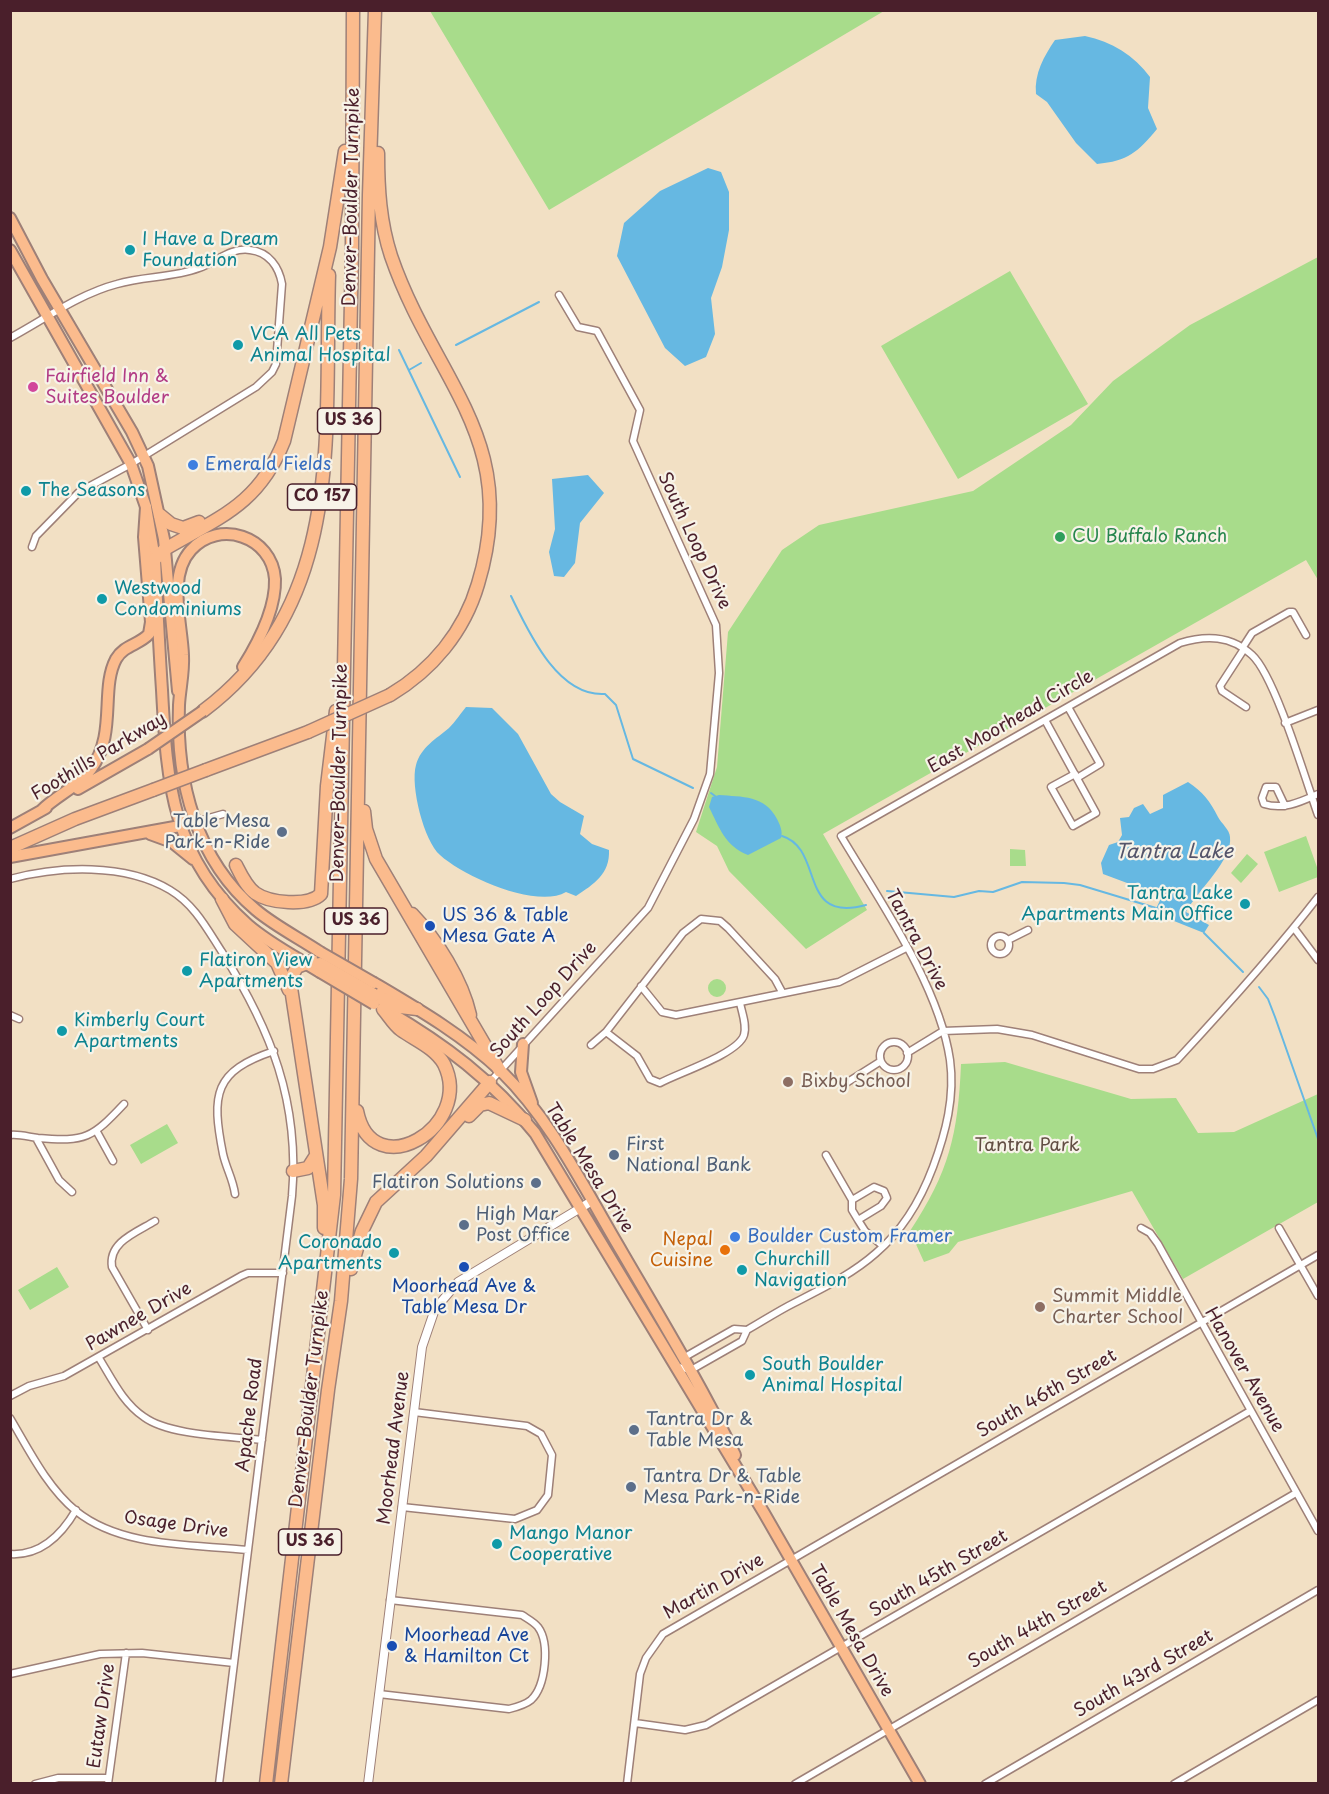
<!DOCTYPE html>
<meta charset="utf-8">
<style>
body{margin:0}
#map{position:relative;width:1329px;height:1794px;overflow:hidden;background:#f2e0c4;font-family:"Playpen Sans",sans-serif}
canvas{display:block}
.frame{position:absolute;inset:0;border:12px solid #4a1f2b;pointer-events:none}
</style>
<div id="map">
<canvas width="1329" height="1794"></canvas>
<div class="frame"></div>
</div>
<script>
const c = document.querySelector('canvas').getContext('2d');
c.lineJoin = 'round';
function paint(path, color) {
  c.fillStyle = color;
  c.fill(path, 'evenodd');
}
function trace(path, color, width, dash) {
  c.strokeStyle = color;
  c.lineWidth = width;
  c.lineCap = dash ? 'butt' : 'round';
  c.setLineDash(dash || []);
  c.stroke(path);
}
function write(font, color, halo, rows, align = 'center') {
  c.font = font + ' "Playpen Sans",sans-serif';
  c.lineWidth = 4.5;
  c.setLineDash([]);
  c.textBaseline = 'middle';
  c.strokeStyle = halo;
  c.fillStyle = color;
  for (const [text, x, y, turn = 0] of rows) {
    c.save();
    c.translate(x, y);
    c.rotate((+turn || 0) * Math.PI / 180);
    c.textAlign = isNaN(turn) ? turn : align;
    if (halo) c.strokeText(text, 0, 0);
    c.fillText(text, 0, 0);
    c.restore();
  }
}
paint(new Path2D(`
 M430 11H884L549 210Z
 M1318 257V580L1306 560 823 834 867 910 806 949 729 871 717 846 696 832 717 767 728 632 782 550 819 525 973 491 1071 425 1113 381 1190 325Z
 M1010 271 1088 404 958 479 881 346Z
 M1306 836 1318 870V877L1279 892 1264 852Z
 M1010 849 1025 850 1026 866H1010Z
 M1247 854 1258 864 1241 883 1231 873Z
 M708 988a9 9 0 1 1 18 0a9 9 0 1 1-18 0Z
 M1005 1062 1131 1099 1176 1098 1198 1133 1234 1132 1318 1094V1202L1183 1279 1132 1191 958 1242 949 1253 924 1262 910 1231C949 1172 958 1135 961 1064Z
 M167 1124 178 1143 141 1164 130 1145Z
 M57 1267 69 1287 30 1310 18 1290Z`), '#a8dc8b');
paint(new Path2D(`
 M1085 36C1112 42 1134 55 1150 77L1148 108 1157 129C1138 152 1128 161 1097 164L1076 143 1047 102 1036 94C1034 74 1044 56 1055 40Z
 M708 168 721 172 729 192V230L722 267 711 298 715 334 706 357 685 366 665 348 617 256 624 223 660 191Z
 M588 475 604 493 580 523 575 563 564 577 554 576 549 552 555 529 552 479Z
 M466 707 492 708 518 734 551 794 560 802 584 816 580 834 592 844 609 850C610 874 594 884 576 896L566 892C537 909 464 877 440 855 424 841 410 786 416 765 421 747 436 739 449 728 455 722 460 714 466 707Z
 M1188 782C1203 792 1210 801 1218 817 1221 823 1230 830 1230 837 1233 860 1197 891 1186 912L1209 925 1204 933 1154 913 1162 896 1103 874 1101 863 1109 845 1118 842 1122 835 1120 818 1129 817 1134 808 1143 804 1150 814 1163 808V795Z
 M719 795C742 797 765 795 777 819 780 825 783 831 781 838L748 855C725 846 719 827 709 807L712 797Z`), '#66b8e2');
trace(new Path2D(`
 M456 345 539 302
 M399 350 460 477
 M409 370 421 363
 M511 596C529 633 558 697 605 694L616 705 633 759 693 788
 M711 793 715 796
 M782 836C825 849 797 924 866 905
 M887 891 954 897 979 891 993 892 1022 882 1064 883 1080 885 1156 908
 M1204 933 1243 972
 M1259 987 1268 999 1275 1017 1318 1139`), '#66b8e2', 2);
const minor = new Path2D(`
 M10 338C45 319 79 294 117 284 144 276 172 278 199 268 216 262 231 247 250 250 269 252 279 267 282 284L276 364 272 372 256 387 131 464 79 492 36 536 32 547
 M1243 647 1252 633 1289 612H1293L1306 635
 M1244 649 1220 686 1222 691 1246 707
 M1068 707 1100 764 1077 778
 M1045 720 1096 813 1073 826 1051 787 1075 774
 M1285 723 1318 710
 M1285 806 1276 787H1266L1262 798 1264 804C1284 810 1300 802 1318 794
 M181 826 223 814
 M10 879C59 866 125 863 170 890 195 905 207 929 222 952 271 1030 300 1102 292 1196L219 1784
 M1294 928 1318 960
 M991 945a9 9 0 1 1 18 0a9 9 0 1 1-18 0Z
 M1008 940 1028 930
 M641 986 662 1012 676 1015 839 982 906 948
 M10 1015 19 1019
 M606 1032 637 1056 650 1079 660 1083C678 1073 738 1054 744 1035 747 1025 742 1013 740 1003
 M880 1056a14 14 0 1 1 28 0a14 14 0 1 1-28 0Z
 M591 1045 606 1032 683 933 701 919 720 921 728 928 775 979 782 992
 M907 1053 943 1031 997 1029 1032 1035 1139 1069H1153L1177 1060C1226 1007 1274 954 1318 897
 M490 1082 648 908 694 819 710 774 719 673 716 625 633 441 640 410 597 331 578 327 559 295
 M843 1085 881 1061
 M97 1132 113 1161
 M10 1135C20 1134 29 1137 38 1138 86 1142 92 1138 124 1104
 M36 1138 59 1180 72 1192
 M826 1155 852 1200 874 1187 884 1191 887 1198 881 1206 858 1220 865 1231 883 1246
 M235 1194C233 1179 226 1168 223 1154 211 1094 214 1071 274 1051
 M852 1200V1210L858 1220
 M1141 1228 1150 1233 1158 1244 1318 1531
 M1279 1228 1318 1296
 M148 1330 112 1267C108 1242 137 1232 155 1221
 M99 1358C112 1379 123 1403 144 1417 170 1436 230 1436 262 1440
 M683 1358 734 1329 747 1330C763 1321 778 1311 794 1303 823 1288 851 1275 876 1253 902 1231 921 1199 933 1167 946 1132 955 1097 950 1060 939 985 879 900 841 836L1180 643C1206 635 1231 635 1252 655 1275 676 1306 781 1318 815
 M678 1367 691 1370 742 1341 747 1330
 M10 1396 29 1386 64 1376 241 1276 248 1273H283
 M10 1418C29 1450 47 1487 76 1511 122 1548 192 1544 248 1550
 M402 1507 515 1519 537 1510 548 1495 552 1455 541 1434 527 1426 414 1412
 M10 1554C41 1556 62 1534 76 1510
 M10 1674 100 1654 142 1653 234 1663
 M379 1694 509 1709C517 1707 525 1705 531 1700 546 1686 550 1643 538 1627 534 1622 528 1619 522 1615L390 1600
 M635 1723 685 1730 706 1725 1250 1411
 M35 1784 58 1778H108
 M108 1784 126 1653
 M627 1784 640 1674 646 1658 663 1634 1318 1255
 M795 1784 1296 1493
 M985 1784 1318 1590
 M1174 1784 1318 1700`);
const tertiary = new Path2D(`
 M368 1784 422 1347 435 1309 458 1282 592 1201`);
const primary = new Path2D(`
 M10 218 42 279 132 432 148 466 164 539 178 691
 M10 250 131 464 146 507 155 559`);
const trunk = new Path2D(`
 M155 559C157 602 159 646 162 690 167 785 172 857 248 925 270 944 296 957 320 972
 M243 667C258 643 276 608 275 579 272 536 219 519 191 550 167 576 182 624 183 655 184 673 180 688 179 705 176 781 196 860 256 910 275 926 299 938 320 952
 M78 789 148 749
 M42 810C57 795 78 787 91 769 117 734 100 689 116 659 124 645 139 645 149 634L151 622 144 537 146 507
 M10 828 46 808
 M150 834 172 842 193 859
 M10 857 180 826
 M374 983C418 1009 463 1035 501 1071 553 1122 585 1190 622 1252 661 1319 701 1385 735 1455
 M386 1010C446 1045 491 1079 535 1133L764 1513 920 1784
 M523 1044 521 1072 532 1103`);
const motorway = new Path2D(`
 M378 153C378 189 380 222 391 256 434 381 522 439 478 584 464 632 432 670 390 695
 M160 515 171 524 183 528 199 522
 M155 559 165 549C220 517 259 504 284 441L330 247 345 151
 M203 711C347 603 324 433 329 275
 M206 770 308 732
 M364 811 366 829 376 859 500 1071
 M10 848 75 819 153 790
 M236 865C241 875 246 886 255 893 269 903 308 907 321 894L327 786 336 711
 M222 899 235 924 277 963 289 990
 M412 914C437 940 462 980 470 1015
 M320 964 312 961 297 967 291 978V988L324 1205V1228
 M374 995 400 1007 417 1009
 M357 1111C372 1187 475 1127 444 1064 435 1048 415 1040 401 1030 394 1025 389 1016 383 1009
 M469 1116 480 1105 489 1103 525 1120
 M293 1171 308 1168 315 1157
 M351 1269 362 1231 376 1202 426 1156 490 1082
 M266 1784 334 1195 352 248 353 10
 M281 1784 328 1390 341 1301 351 1179 369 195 375 10`);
trace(minor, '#9e8078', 9);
trace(tertiary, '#9e8078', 10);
trace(primary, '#9e8078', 14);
trace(trunk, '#9e8078', 14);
trace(motorway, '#9e8078', 15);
trace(minor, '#fff', 6);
trace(tertiary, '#fff', 8);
trace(primary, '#fbbb8d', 10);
trace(trunk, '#fbbb8d', 10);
trace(motorway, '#fbbb8d', 12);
const trunkBridge = new Path2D(`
 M148 749 203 711
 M320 952 374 983
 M320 972 374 1004`);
const motorwayBridge = new Path2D(`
 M308 732 390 695
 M153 790 206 770
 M320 964 374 995`);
trace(trunkBridge, '#9e8078', 14, []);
trace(motorwayBridge, '#9e8078', 15, []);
trace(trunkBridge, '#fbbb8d', 10);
trace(motorwayBridge, '#fbbb8d', 12);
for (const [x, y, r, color] of [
 [130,250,6,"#0f9aa8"],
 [238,345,6,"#0f9aa8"],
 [33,387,6,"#d1479c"],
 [193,465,6,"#3f7fe0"],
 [26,491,6,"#0f9aa8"],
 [1060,537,6,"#2e9e5b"],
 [102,599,6,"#0f9aa8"],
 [282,832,6,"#5c6f8a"],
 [1245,904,6,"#0f9aa8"],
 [430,926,6,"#1a4fb4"],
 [187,971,6,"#0f9aa8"],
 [62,1031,6,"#0f9aa8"],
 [788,1082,6,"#8d6e63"],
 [614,1155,6,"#5c6f8a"],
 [536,1183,6,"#5c6f8a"],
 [464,1225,6,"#5c6f8a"],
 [735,1237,6,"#3f7fe0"],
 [725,1250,6,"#e8710a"],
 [394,1253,6,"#0f9aa8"],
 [464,1267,6,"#1a4fb4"],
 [742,1270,6,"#0f9aa8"],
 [1040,1307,6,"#8d6e63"],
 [750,1375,6,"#0f9aa8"],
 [634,1430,6,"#5c6f8a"],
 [631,1487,6,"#5c6f8a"],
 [497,1544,6,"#0f9aa8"],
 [392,1646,6,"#1a4fb4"]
]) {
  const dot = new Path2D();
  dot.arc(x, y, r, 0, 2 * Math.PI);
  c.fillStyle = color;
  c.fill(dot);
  trace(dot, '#f7f3e8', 2);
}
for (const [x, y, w] of [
 [349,421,63],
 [322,497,69],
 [356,921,63],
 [310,1542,63]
]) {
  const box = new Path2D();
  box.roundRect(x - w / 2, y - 13, w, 26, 4.5);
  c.fillStyle = '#f7f3e8';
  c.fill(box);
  trace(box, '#4a1f2b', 1.5);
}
write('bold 16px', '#4a1f2b', null, [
 ["US 36",349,421],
 ["CO 157",322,497],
 ["US 36",356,921],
 ["US 36",310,1542]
]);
write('18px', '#4a1f2b', '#f7f3e8', [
 ["Denver–Boulder Turnpike",352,197,-89],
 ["South Loop Drive",694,541,65],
 ["East Moorhead Circle",1011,722,-30],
 ["Foothills Parkway",99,757,-31],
 ["Denver–Boulder Turnpike",340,773,-89],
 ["Tantra Drive",916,940,62],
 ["South Loop Drive",544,1000,-48],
 ["Table Mesa Drive",589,1168,58],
 ["Pawnee Drive",139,1317,-30],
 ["Hanover Avenue",1244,1370,60],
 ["South 46th Street",1047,1394,-30],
 ["Denver–Boulder Turnpike",310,1399,-83],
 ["Apache Road",250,1415,-83],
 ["Moorhead Avenue",394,1448,-83],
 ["Osage Drive",176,1525,8],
 ["South 45th Street",939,1574,-30],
 ["Martin Drive",714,1587,-30],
 ["South 44th Street",1038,1625,-30],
 ["Table Mesa Drive",851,1631,60],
 ["South 43rd Street",1144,1674,-30],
 ["Eutaw Drive",102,1716,-82]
]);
write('18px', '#0d838f', '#f7f3e8', [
 ["I Have a Dream",142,240],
 ["Foundation",142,261],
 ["VCA All Pets",250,335],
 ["Animal Hospital",250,356],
 ["The Seasons",38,491],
 ["Westwood",114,589],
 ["Condominiums",114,610],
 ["Tantra Lake",1233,894,"right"],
 ["Apartments Main Office",1233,915,"right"],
 ["Flatiron View",199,961],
 ["Apartments",199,982],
 ["Kimberly Court",74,1021],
 ["Apartments",74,1042],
 ["Coronado",382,1243,"right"],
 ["Apartments",382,1264,"right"],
 ["Churchill",754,1260],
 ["Navigation",754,1281],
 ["South Boulder",762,1365],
 ["Animal Hospital",762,1386],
 ["Mango Manor",509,1534],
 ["Cooperative",509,1555]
], 'left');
write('18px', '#b23c85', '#f7f3e8', [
 ["Fairfield Inn &",45,377],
 ["Suites Boulder",45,398]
], 'left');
write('18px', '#366cbe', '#f7f3e8', [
 ["Emerald Fields",205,465],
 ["Boulder Custom Framer",747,1237]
], 'left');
write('18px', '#27864d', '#f7f3e8', [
 ["CU Buffalo Ranch",1072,537]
], 'left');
write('18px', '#4e5e75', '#f7f3e8', [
 ["Table Mesa",270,822,"right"],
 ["Park-n-Ride",270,843,"right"],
 ["First",626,1145],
 ["National Bank",626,1166],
 ["Flatiron Solutions",524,1183,"right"],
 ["High Mar",476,1215],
 ["Post Office",476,1236],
 ["Tantra Dr &",646,1420],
 ["Table Mesa",646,1441],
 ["Tantra Dr & Table",643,1477],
 ["Mesa Park-n-Ride",643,1498]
], 'left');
write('18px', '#164399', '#f7f3e8', [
 ["US 36 & Table",442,916],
 ["Mesa Gate A",442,937],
 ["Moorhead Ave &",464,1287,"center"],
 ["Table Mesa Dr",464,1308,"center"],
 ["Moorhead Ave",404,1636],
 ["& Hamilton Ct",404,1657]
], 'left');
write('18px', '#785e54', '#f7f3e8', [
 ["Bixby School",800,1082],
 ["Summit Middle",1052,1297],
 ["Charter School",1052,1318]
], 'left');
write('18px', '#624e43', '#f7f3e8', [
 ["Tantra Park",1027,1146]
]);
write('18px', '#c56008', '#f7f3e8', [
 ["Nepal",713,1240],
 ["Cuisine",713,1261]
], 'right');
write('italic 20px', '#54556b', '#f7f3e8', [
 ["Tantra Lake",1174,852]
]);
</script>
